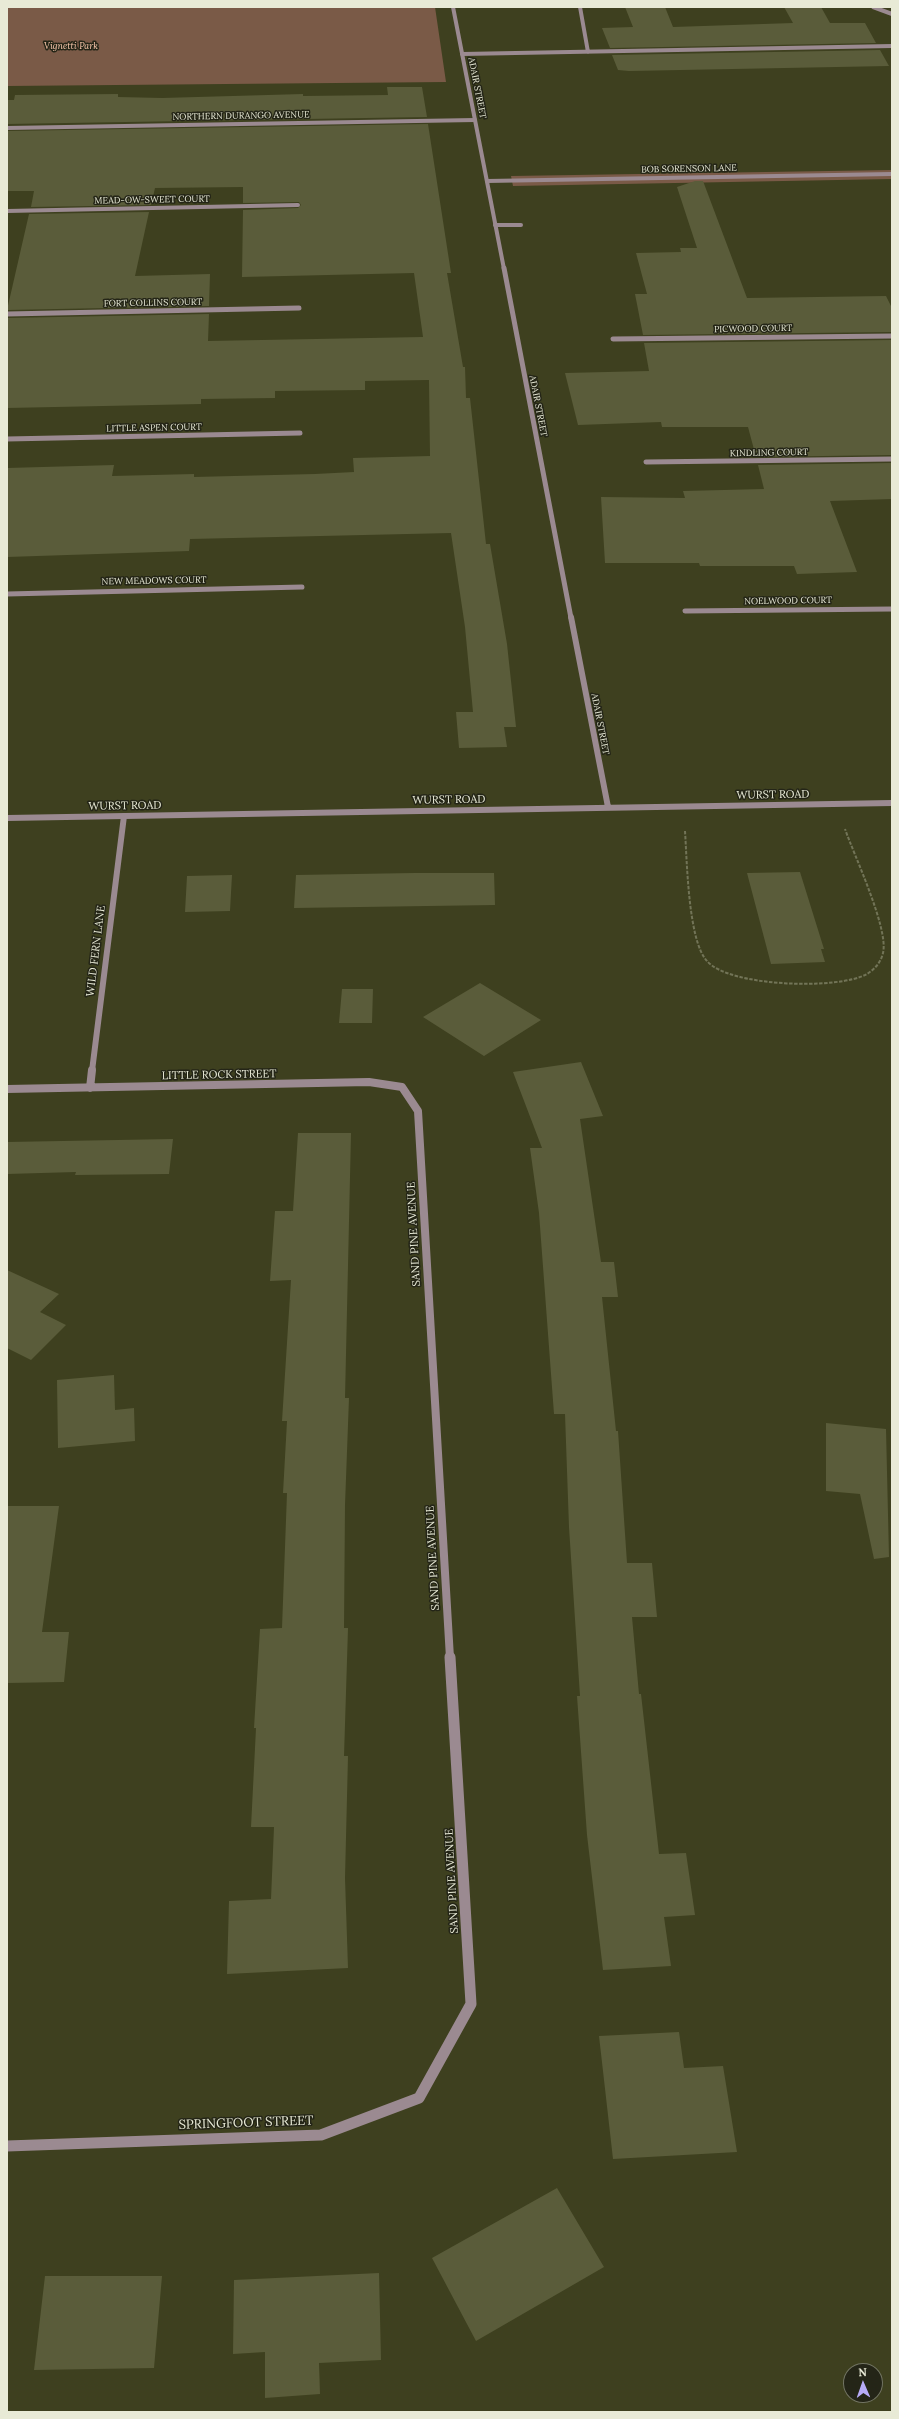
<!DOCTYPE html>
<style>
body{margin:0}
#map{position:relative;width:899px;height:2419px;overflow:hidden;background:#3e401f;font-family:Lora,serif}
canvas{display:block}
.frame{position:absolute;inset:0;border:8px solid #e8ead6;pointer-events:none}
.north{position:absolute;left:843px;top:2363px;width:40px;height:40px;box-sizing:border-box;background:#242517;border:1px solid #727463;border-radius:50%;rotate:358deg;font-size:11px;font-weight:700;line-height:16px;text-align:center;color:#e8ead6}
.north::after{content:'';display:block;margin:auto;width:14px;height:18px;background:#b7abf7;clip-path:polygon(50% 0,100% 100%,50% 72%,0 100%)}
</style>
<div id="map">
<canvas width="899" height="2419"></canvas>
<div class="frame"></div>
<div class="north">N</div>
</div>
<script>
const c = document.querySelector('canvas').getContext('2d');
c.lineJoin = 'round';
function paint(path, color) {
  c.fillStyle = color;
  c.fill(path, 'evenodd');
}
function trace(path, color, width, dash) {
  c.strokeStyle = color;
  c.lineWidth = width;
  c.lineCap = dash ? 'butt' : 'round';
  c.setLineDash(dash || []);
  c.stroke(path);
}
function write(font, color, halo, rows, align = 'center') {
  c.font = font + ' Lora,serif';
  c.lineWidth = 3;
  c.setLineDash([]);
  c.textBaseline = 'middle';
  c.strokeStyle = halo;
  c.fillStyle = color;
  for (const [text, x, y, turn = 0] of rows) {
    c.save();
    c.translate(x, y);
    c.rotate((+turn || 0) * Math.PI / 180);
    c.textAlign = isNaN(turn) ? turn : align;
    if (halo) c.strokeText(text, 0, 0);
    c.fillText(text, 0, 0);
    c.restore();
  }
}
paint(new Path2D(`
 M7 7H435L446 82 7 86Z
 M892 170V179L513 186 511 176Z`), '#7a5a47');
paint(new Path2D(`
 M625 7H665L673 27 793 23 784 7H821L830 23H865L876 43 610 48 602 28 633 27Z
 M880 50 889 66 629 71 618 70 612 55Z
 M387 87H422L427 117 7 124V100H14L15 95 118 94V97L162 98 303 94V96L388 95Z
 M428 124 451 273H447L463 367H465L466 398H470L486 544H490L507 644 516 727H504L507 747 459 748 456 712H473L465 627 451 533 190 539 189 551 7 557V468L114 465 112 476 194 474V477L315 474 354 472 353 458 430 456 429 380 365 381V390L275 391V398L201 399V404L7 408V318L209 314 208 341 423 337 414 273 242 277 243 210 298 208 301 205 299 202 243 203V187L155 188 151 205 31 207 34 191H7V131Z
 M695 181H703L747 298 886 296 892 308V332L643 335 635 294H647L636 253 681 252 680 248H697L677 187Z
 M149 212 135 276 210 274 209 306 7 310 29 214Z
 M892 340V455L756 457 748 427H662L661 422 578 425 565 373 649 371 644 343Z
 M892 463V499L830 501 857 572 797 574 794 566H700L699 563H605L601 497 685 498 683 491 764 489 758 465Z
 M800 872 824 949H821L825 962 771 964 747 873Z
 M414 873H494L495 905 294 908 296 875Z
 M232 875 230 911 185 912 187 876Z
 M480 983 541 1020 484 1056 423 1017Z
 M342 989H373L372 1023H339Z
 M581 1062 603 1116 580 1119 601 1262H614L618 1297H602L616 1431H618L627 1563H652L657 1617H632L639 1694H641L659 1854 686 1853 695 1915 664 1917 671 1966 603 1970 587 1835 577 1696H580L569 1527 565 1414H554L539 1213 530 1148H542L513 1072Z
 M298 1133H351L345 1398H349L345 1505 344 1628H348L344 1756H348L345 1878 348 1968 227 1974 229 1901 271 1899 274 1827H251L256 1728H254L260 1629 282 1628 287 1493H283L287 1421H282L291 1280 270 1281 275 1211H293Z
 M173 1139 169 1174 75 1175 76 1172 7 1174V1142Z
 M7 1270 59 1294 40 1312 66 1325 31 1360 7 1348Z
 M114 1375 115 1410 134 1408 135 1441 58 1448 57 1380Z
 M826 1423 886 1429 889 1557 874 1559 860 1494 826 1491Z
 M7 1506H59L42 1632H69L64 1682 7 1683Z
 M679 2032 684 2068 723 2066 737 2152 613 2159 599 2036Z
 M557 2188 604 2267 476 2341 432 2258Z
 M379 2273 381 2360 319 2363 320 2394 265 2398V2352L233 2354 234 2280Z
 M45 2276H162L154 2368 34 2370Z`), '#5a5c3a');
trace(new Path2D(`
 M685 831C687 860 688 941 707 961 729 987 839 990 867 974 875 969 881 962 883 953 889 929 854 855 845 829`), '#727457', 2, [3.5, 1.5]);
trace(new Path2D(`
 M580 7 588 52
 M462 54 892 46
 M487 181 892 174
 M495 225H521`), '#9b8a91', 4);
trace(new Path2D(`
 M873 7 892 14
 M7 128 475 120
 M7 211 298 205`), '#9b8a91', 4);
trace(new Path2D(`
 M7 314 299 308
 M613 339 892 336
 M7 439 300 433
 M646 462 892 459
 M7 594 302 587
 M685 611 892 609`), '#9b8a91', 5);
trace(new Path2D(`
 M92 1071 124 816`), '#9b8a91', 6);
trace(new Path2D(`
 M90 1088 92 1070
 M7 1089 369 1082 402 1087 418 1111 450 1658`), '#9b8a91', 8);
trace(new Path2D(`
 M7 2146 321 2135 419 2098 471 2004 450 1657`), '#9b8a91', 11);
trace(new Path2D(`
 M453 7 504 269`), '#9b8a91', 4);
trace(new Path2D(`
 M504 268 571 618`), '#9b8a91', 5);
trace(new Path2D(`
 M571 617 608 807
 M7 818 892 803`), '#9b8a91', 6);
write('italic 9px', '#fdcaae', '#242517', [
 ["Vignetti Park",71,46]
]);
write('9px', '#e8ead6', '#242517', [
 ["ADAIR STREET",477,88,79],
 ["NORTHERN DURANGO AVENUE",241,116,-1],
 ["BOB SORENSON LANE",689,169,-1],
 ["MEAD-OW-SWEET COURT",152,200,-1],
 ["FORT COLLINS COURT",153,303,-1],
 ["PICWOOD COURT",753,329,-1],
 ["ADAIR STREET",538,406,79],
 ["LITTLE ASPEN COURT",154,428,-1],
 ["KINDLING COURT",769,453,-1],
 ["NEW MEADOWS COURT",154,581,-1],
 ["NOELWOOD COURT",788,601,-1],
 ["ADAIR STREET",600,724,79]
]);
write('11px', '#e8ead6', '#242517', [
 ["WURST ROAD",773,795,-1],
 ["WURST ROAD",449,800,-1],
 ["WURST ROAD",125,806,-1],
 ["WILD FERN LANE",96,951,-83],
 ["LITTLE ROCK STREET",219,1075,-1],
 ["SAND PINE AVENUE",414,1234,-93],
 ["SAND PINE AVENUE",433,1558,-93],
 ["SAND PINE AVENUE",452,1881,-93]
]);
write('13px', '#e8ead6', '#242517', [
 ["SPRINGFOOT STREET",246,2123,-2]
]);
</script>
